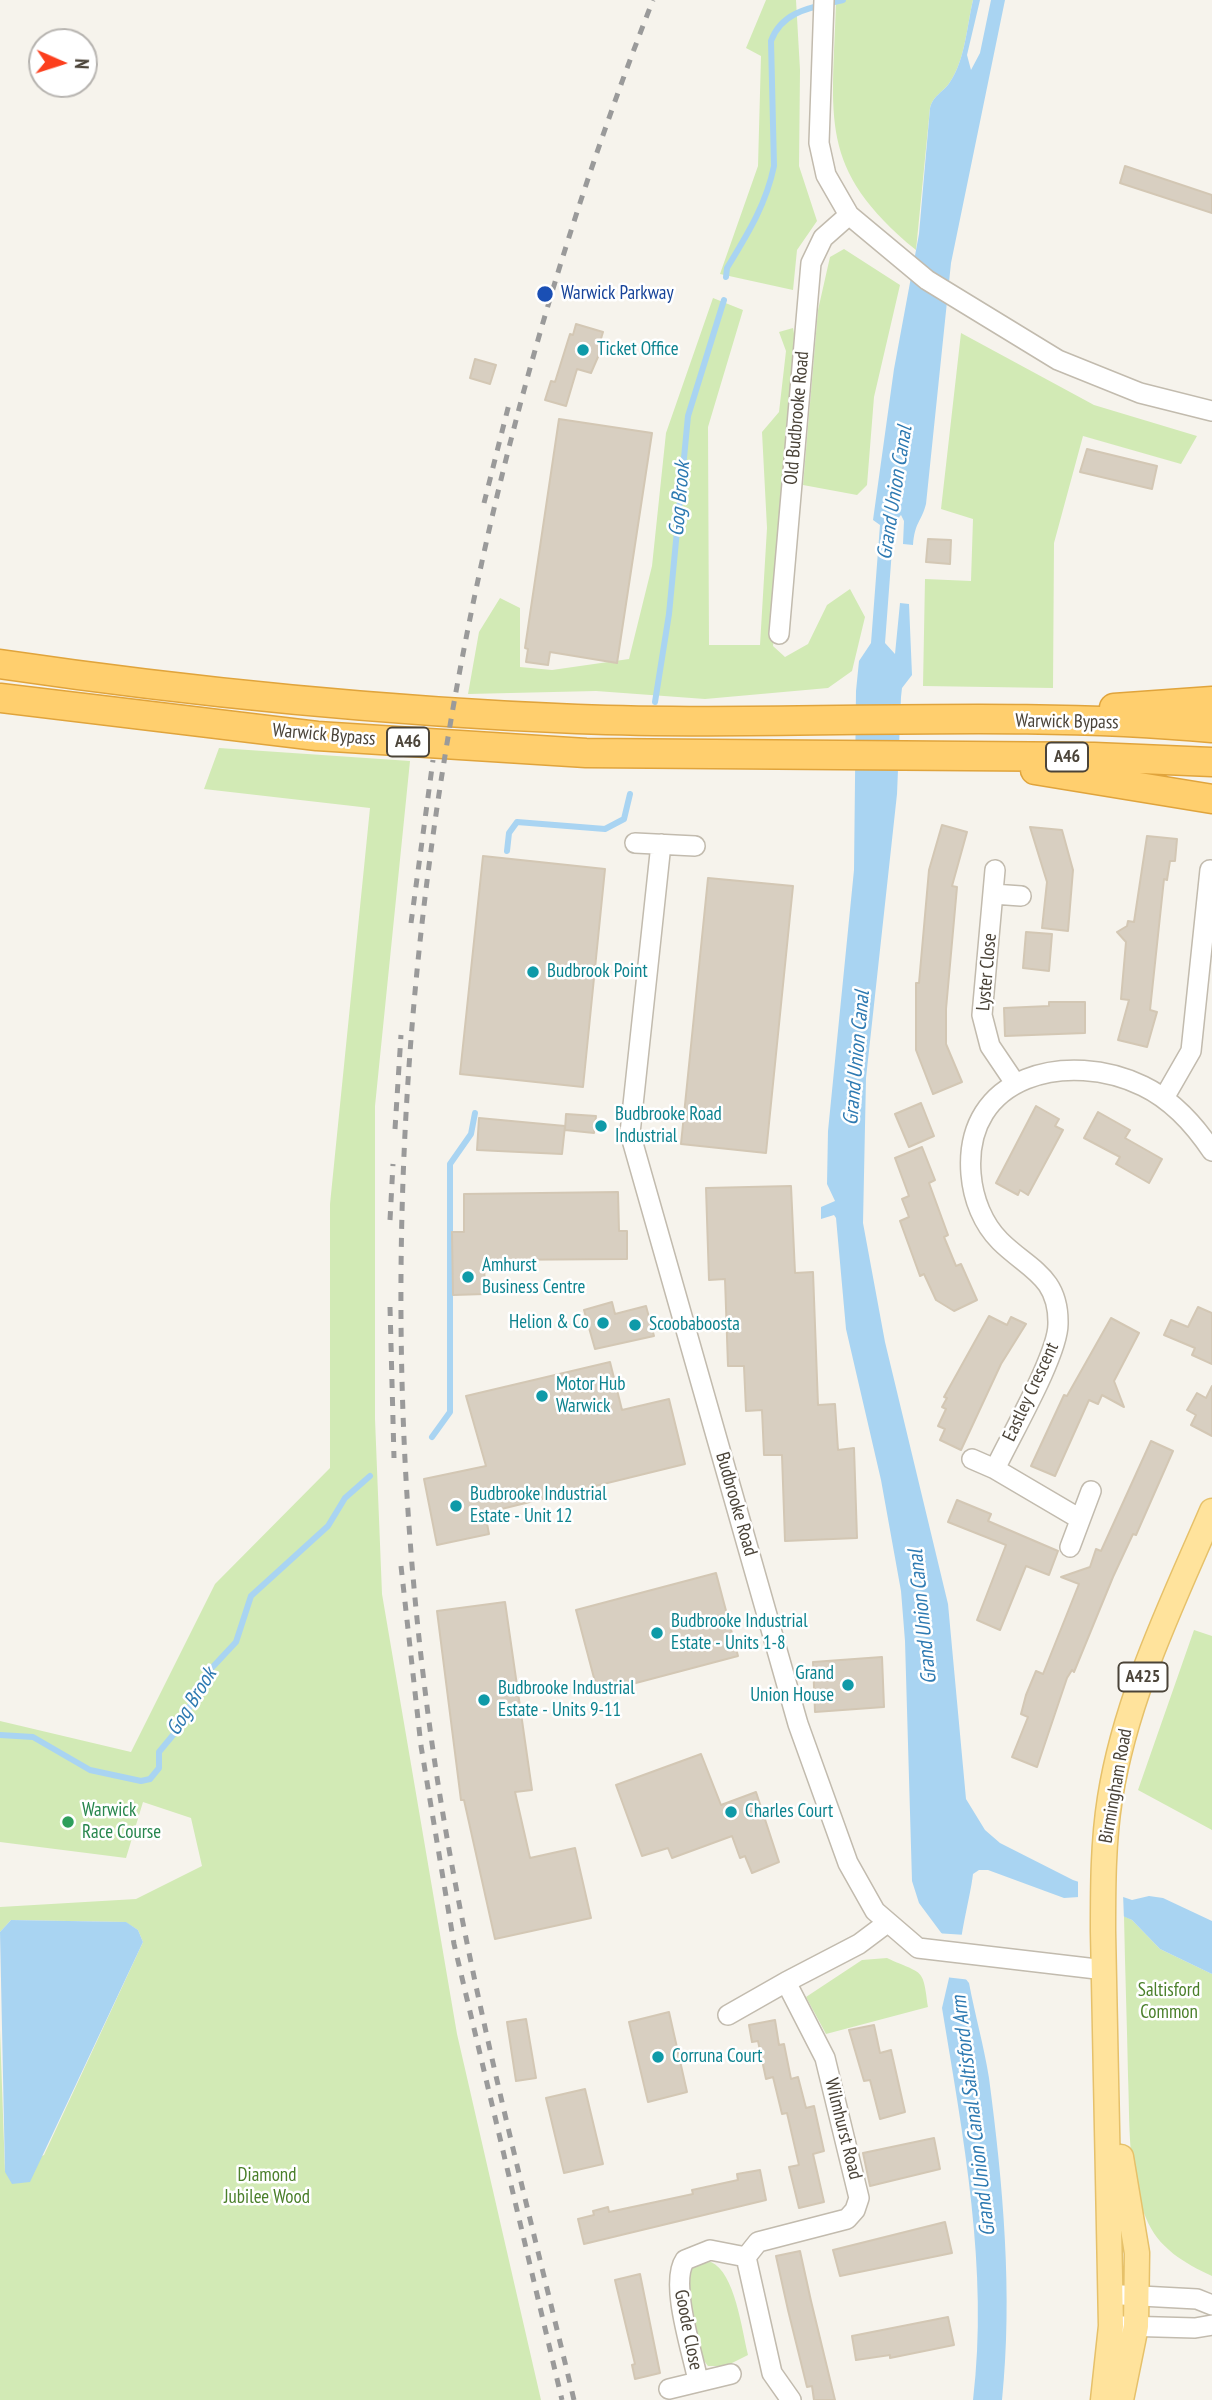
<!DOCTYPE html>
<style>
body{margin:0}
#map{position:relative;width:1212px;height:2400px;overflow:hidden;background:#f6f3ec;font-family:"PT Sans Narrow",sans-serif}
canvas{display:block}
.north{position:absolute;left:28px;top:28px;width:70px;height:70px;box-sizing:border-box;background:#fff;border:2px solid #b7b4b0;border-radius:50%;rotate:93deg;font-size:19px;font-weight:700;line-height:28px;text-align:center;color:#4b4439}
.north::after{content:'';display:block;margin:auto;width:24px;height:32px;background:#fc3f1d;clip-path:polygon(50% 0,100% 100%,50% 72%,0 100%)}
</style>
<div id="map">
<canvas width="1212" height="2400"></canvas>
<div class="north">N</div>
</div>
<script>
const c = document.querySelector('canvas').getContext('2d');
c.lineJoin = 'round';
function paint(path, color) {
  c.fillStyle = color;
  c.fill(path, 'evenodd');
}
function trace(path, color, width, dash) {
  c.strokeStyle = color;
  c.lineWidth = width;
  c.lineCap = dash ? 'butt' : 'round';
  c.setLineDash(dash || []);
  c.stroke(path);
}
function write(font, color, halo, rows, align = 'center') {
  c.font = font + ' "PT Sans Narrow",sans-serif';
  c.lineWidth = 5;
  c.setLineDash([]);
  c.textBaseline = 'middle';
  c.strokeStyle = halo;
  c.fillStyle = color;
  for (const [text, x, y, turn = 0] of rows) {
    c.save();
    c.translate(x, y);
    c.rotate((+turn || 0) * Math.PI / 180);
    c.textAlign = isNaN(turn) ? turn : align;
    if (halo) c.strokeText(text, 0, 0);
    c.fillText(text, 0, 0);
    c.restore();
  }
}
paint(new Path2D(`
 M766 0H796L800 70 799 166 817 221 797 250 793 290 720 274 758 166 761 56 746 48Z
 M836 0H973C967 26 965 60 950 82 943 93 934 94 930 108L916 250C816 168 833 118 836 0Z
 M844 249 900 285 874 397 867 485 857 495 803 485 818 310 830 257Z
 M713 298 743 310 708 427 709 645H760L767 528 762 432 779 412 786 351 779 332 793 328 799 359 773 646 785 657 808 644 827 605 850 589 865 617 852 671 828 688 705 699 596 691 468 694 479 632 500 598 520 608V667L552 670 629 659 652 566 666 433Z
 M961 333 1094 405 1197 436 1181 464 1083 436 1054 543 1053 688 923 686 925 579 971 581 973 519 941 509Z
 M219 748 410 761 375 1106V1419L382 1594 457 2034 541 2400H0V2030L5 2172 44 2155 143 1942 138 1930 125 1922 11 1920 0 1932V1907L136 1899 202 1866 191 1818 143 1802 126 1858 0 1842V1721L131 1752 215 1584 330 1468V1204L370 808 204 789Z
 M1194 1630 1212 1636V1830L1138 1790Z
 M1124 1916 1132 1920 1160 1949 1212 1974V2276C1184 2263 1158 2248 1146 2218 1127 2174 1130 2123 1128 2076 1127 2023 1125 1970 1124 1916Z
 M887 1958C923 1975 923 1966 928 2007L826 2034 806 1997 862 1960Z
 M711 2262C735 2272 742 2331 748 2355L726 2366H708C692 2346 684 2294 688 2270L700 2263Z`), '#d2eab5');
paint(new Path2D(`
 M973 0H980L967 55 971 70 980 53 991 0H1005L951 263 926 504C921 523 915 521 913 545L903 544 904 521 901 515 894 523 885 643 895 654 900 603 909 604 912 675 902 688 901 697 897 794 866 1078 863 1223 885 1342 948 1604 966 1799 985 1830 1000 1843 1073 1880 1132 1900 1149 1896 1163 1898 1212 1921V1974L1160 1949 1132 1920 1079 1897 1064 1898 988 1870H979L973 1874C970 1900 956 1947 960 1969 961 1974 966 1979 969 1983 975 2015 984 2046 989 2078 1003 2184 1013 2293 1002 2400H973C989 2270 963 2136 942 2008L949 1978 945 1938 919 1903 912 1881 905 1641 901 1591 881 1480 846 1329 836 1218 834 1215 821 1219V1207L835 1201 827 1184 828 1131 854 870 856 691 859 661 871 643 880 525 873 520 894 369 919 234 930 108C934 94 943 93 950 82 965 60 967 26 973 0Z
 M11 1920 126 1922 138 1930 143 1942 30 2182 12 2184 5 2172 0 1932Z`), '#a9d4f2');
paint(new Path2D(`
 M1078 1877 1123 1893 1124 1920 1078 1900Z
 M935 1933 966 1935 964 1970 971 1980 945 1977 941 1939Z`), '#f6f3ec');
trace(new Path2D(`
 M726 277 727 268C747 235 766 205 774 166L771 41C782 10 814 7 843 0
 M655 702 669 614 688 416 724 300
 M507 851 509 833 517 822 605 829 624 819 630 794
 M432 1437 450 1412V1164L471 1134 475 1113
 M0 1735 33 1737 90 1770 141 1781 150 1779 159 1768V1752L178 1729 208 1672 236 1642 251 1596 328 1526 345 1498 370 1476`), '#a9d4f2', 6);
const building = new Path2D(`
 M1125 166 1212 195V213L1120 183Z
 M576 324 603 332 600 342 604 343 591 373 577 369 566 406 545 400 551 381 555 382 570 334 573 335Z
 M475 359 496 365 490 384 470 378Z
 M559 419 652 433 617 663 550 652 548 665 526 662 528 649 525 648Z
 M1087 449 1157 466 1152 489 1080 472Z
 M928 539 951 540 950 564 926 562Z
 M942 825 967 832 952 886 957 887 946 1009V1044L962 1082 933 1094 916 1050V983H919L929 870Z
 M1030 827 1062 830 1073 870 1068 931 1042 928 1047 882Z
 M1147 836 1177 839 1175 861H1170L1167 880 1164 879 1150 1010 1157 1012 1147 1047 1118 1040 1129 1000 1121 999 1126 942 1117 932 1127 926 1128 921 1134 922Z
 M483 856 605 869 583 1087 460 1074Z
 M708 878 793 886 766 1153 681 1144Z
 M1026 932 1052 934 1049 971 1023 968Z
 M1049 1002H1085V1033L1005 1036 1004 1008 1049 1006Z
 M921 1103 934 1136 909 1147 895 1114Z
 M1036 1106 1059 1119 1055 1126 1063 1130 1028 1195 1020 1190 1018 1195 996 1183Z
 M1098 1112 1130 1130 1125 1138 1162 1159 1149 1183 1116 1164 1120 1157 1084 1138Z
 M566 1114 596 1116 594 1133 565 1130Z
 M479 1118 565 1126 562 1154 477 1150Z
 M922 1147 935 1180 929 1183 948 1235 944 1237 956 1266 961 1264 977 1300 954 1311 936 1300 924 1274 920 1276 900 1221 909 1217 902 1199 909 1196 895 1158Z
 M791 1186 795 1273 813 1272 818 1405 835 1404 838 1450 854 1448 857 1538 785 1541 782 1455H764L762 1410 746 1411 744 1366H728L725 1279 709 1280 706 1188Z
 M618 1192 619 1231H627V1259L484 1260 485 1294 453 1295 452 1232H464V1194Z
 M612 1302 615 1314 646 1306 654 1336 595 1349 584 1310Z
 M1198 1307 1212 1313V1364L1192 1355 1195 1348 1164 1335 1171 1320 1188 1327Z
 M989 1316 1007 1325 1011 1317 1026 1324 1001 1364 961 1450 940 1440 945 1429 938 1426 946 1409 942 1407 947 1398 944 1397Z
 M1111 1318 1139 1333 1114 1381 1124 1407 1102 1395 1098 1404 1089 1400 1055 1476 1031 1466 1064 1395 1067 1396Z
 M610 1362 622 1410 669 1399 685 1464 485 1513 489 1534 437 1545 424 1479 486 1466 466 1396Z
 M1212 1386V1436L1191 1425 1196 1415 1187 1410 1197 1393 1206 1398Z
 M1151 1441 1173 1451 1136 1535 1133 1534 1113 1577 1074 1672 1072 1670 1067 1678 1037 1767 1012 1757 1028 1717 1021 1714 1026 1695 1036 1671 1043 1674 1079 1584 1061 1577 1090 1567 1096 1549 1101 1551Z
 M957 1500 991 1514 988 1521 1058 1551 1049 1575 1026 1566 1000 1630 977 1620 1006 1545 948 1522Z
 M716 1573 738 1656 598 1693 576 1610Z
 M505 1602 532 1790 515 1792 530 1858 575 1848 591 1918 495 1939 464 1800H461L437 1611Z
 M882 1657 884 1707 815 1712 813 1662Z
 M701 1754 721 1805 756 1792 779 1862 752 1873 745 1856 740 1858 732 1836 672 1858 668 1848 642 1856 616 1785Z
 M669 2012 687 2092 648 2102 629 2022Z
 M526 2019 536 2078 516 2081 507 2022Z
 M775 2020 779 2045 784 2044 791 2079 798 2077 806 2108 814 2106 824 2151 813 2154 824 2202 799 2208 789 2167 799 2165 787 2113 782 2114 773 2077 766 2079 758 2041 752 2042 749 2025Z
 M874 2025 880 2053 891 2050 905 2112 880 2119 870 2080 864 2081 849 2030Z
 M585 2089 603 2164 564 2173 546 2098Z
 M934 2138 940 2169 870 2186 863 2153Z
 M760 2170 766 2200 584 2244 578 2219 594 2215 593 2211 608 2207 609 2212 693 2194 692 2190 738 2180 737 2174Z
 M945 2222 952 2253 840 2276 833 2250Z
 M800 2251 811 2301 835 2400H814L812 2386 807 2387 788 2310 776 2256Z
 M640 2274 660 2373 635 2379 632 2365 635 2364 615 2280Z
 M948 2317 954 2345 890 2358V2355L856 2360 852 2336Z`);
paint(building, '#d8cfc1');
trace(building, '#d3c7b4', 2);
const minor = new Path2D(`
 M824 0 819 143 826 175 849 215 927 280 1058 360 1140 393 1212 411
 M779 634 811 263 823 238 849 215
 M635 843 695 846
 M661 844 630 1133 798 1724 848 1863 875 1911 918 1948 1105 1970
 M995 870 982 1015 990 1046 1015 1083
 M993 894 1021 896
 M1164 1098 1191 1051 1210 870
 M972 1459 995 1469
 M1080 1519 995 1469C1010 1437 1058 1355 1058 1324 1059 1276 1028 1269 1000 1241 983 1224 973 1199 971 1174 963 1074 1069 1050 1143 1086 1172 1100 1194 1124 1212 1151
 M1070 1547 1091 1491
 M728 2015 786 1982
 M1122 2295 1197 2299 1212 2305
 M1122 2326 1195 2328 1212 2325
 M698 2381C693 2354 669 2283 685 2260L710 2250 746 2257
 M669 2389 731 2374
 M791 2400 772 2373 746 2257 758 2242 847 2219 855 2210 859 2198 825 2058 786 1982 859 1944 887 1923`);
const major = new Path2D(`
 M1103 2400 1111 2326 1103 1931C1103 1887 1103 1842 1110 1798 1126 1697 1172 1604 1212 1511
 M1121 2400 1136 2326 1137 2253 1121 2157`);
const highway = new Path2D(`
 M0 664C191 692 384 711 577 719 788 727 1003 709 1212 728
 M0 698 317 736 586 753 1094 757 1212 762
 M1114 708 1212 701
 M1035 770 1212 799`);
trace(minor, '#c2bbae', 22);
trace(major, '#e6c16a', 27);
trace(highway, '#e0a43c', 31);
trace(minor, '#fff', 19);
trace(major, '#ffe39c', 24);
trace(highway, '#ffcf6e', 28);
trace(new Path2D(`
 M484 503 509 404
 M411 923 433 760
 M395 1129 401 1035
 M390 1220 393 1164
 M390 1307 394 1458
 M401 1566 421 1746 454 1944 562 2400
 M574 2400C518 2165 454 1930 425 1690 354 1117 443 536 653 0`), '#9a9a9a', 5, [9, 9]);
for (const [x, y, r, color] of [
 [545,294,9,"#1a4fb4"],
 [583,350,7,"#0f9aa8"],
 [533,972,7,"#0f9aa8"],
 [601,1126,7,"#0f9aa8"],
 [468,1277,7,"#0f9aa8"],
 [603,1323,7,"#0f9aa8"],
 [635,1325,7,"#0f9aa8"],
 [542,1396,7,"#0f9aa8"],
 [456,1506,7,"#0f9aa8"],
 [657,1633,7,"#0f9aa8"],
 [848,1685,7,"#0f9aa8"],
 [484,1700,7,"#0f9aa8"],
 [731,1812,7,"#0f9aa8"],
 [68,1822,7,"#2e9e5b"],
 [658,2057,7,"#0f9aa8"]
]) {
  const dot = new Path2D();
  dot.arc(x, y, r, 0, 2 * Math.PI);
  c.fillStyle = color;
  c.fill(dot);
  trace(dot, '#fff', 2.5);
}
for (const [x, y, w] of [
 [408,742,42],
 [1067,757,42],
 [1143,1677,49]
]) {
  const box = new Path2D();
  box.roundRect(x - w / 2, y - 14.5, w, 29, 5);
  c.fillStyle = '#fff';
  c.fill(box);
  trace(box, '#4b4439', 2);
}
write('bold 18px', '#4b4439', null, [
 ["A46",408,742],
 ["A46",1067,757],
 ["A425",1143,1677]
]);
write('19px', '#164399', '#fff', [
 ["Warwick Parkway",561,294]
], 'left');
write('19px', '#0d838f', '#fff', [
 ["Ticket Office",597,350],
 ["Budbrook Point",547,972],
 ["Budbrooke Road",615,1115],
 ["Industrial",615,1137],
 ["Amhurst",482,1266],
 ["Business Centre",482,1288],
 ["Helion & Co",589,1323,"right"],
 ["Scoobaboosta",649,1325],
 ["Motor Hub",556,1385],
 ["Warwick",556,1407],
 ["Budbrooke Industrial",470,1495],
 ["Estate - Unit 12",470,1517],
 ["Budbrooke Industrial",671,1622],
 ["Estate - Units 1-8",671,1644],
 ["Grand",834,1674,"right"],
 ["Union House",834,1696,"right"],
 ["Budbrooke Industrial",498,1689],
 ["Estate - Units 9-11",498,1711],
 ["Charles Court",745,1812],
 ["Corruna Court",672,2057]
], 'left');
write('19px', '#4b4439', '#fff', [
 ["Old Budbrooke Road",797,418,-85],
 ["Warwick Bypass",1067,722,1],
 ["Warwick Bypass",324,735,5],
 ["Lyster Close",987,972,-85],
 ["Eastley Crescent",1031,1392,-65],
 ["Budbrooke Road",736,1504,74],
 ["Birmingham Road",1116,1786,-80],
 ["Wilmhurst Road",843,2129,76],
 ["Goode Close",688,2330,79]
]);
write('19px', '#27864d', '#fff', [
 ["Warwick",82,1811],
 ["Race Course",82,1833]
], 'left');
write('19px', '#4a7f2a', '#fff', [
 ["Saltisford",1169,1991],
 ["Common",1169,2013],
 ["Diamond",267,2176],
 ["Jubilee Wood",267,2198]
]);
write('italic 21px', '#2e7ab2', '#fff', [
 ["Grand Union Canal",895,493,-81],
 ["Gog Brook",680,499,-85],
 ["Grand Union Canal",857,1058,-85],
 ["Grand Union Canal",923,1617,-96],
 ["Gog Brook",192,1702,-58],
 ["Grand Union Canal Saltisford Arm",974,2116,-97]
]);
</script>
